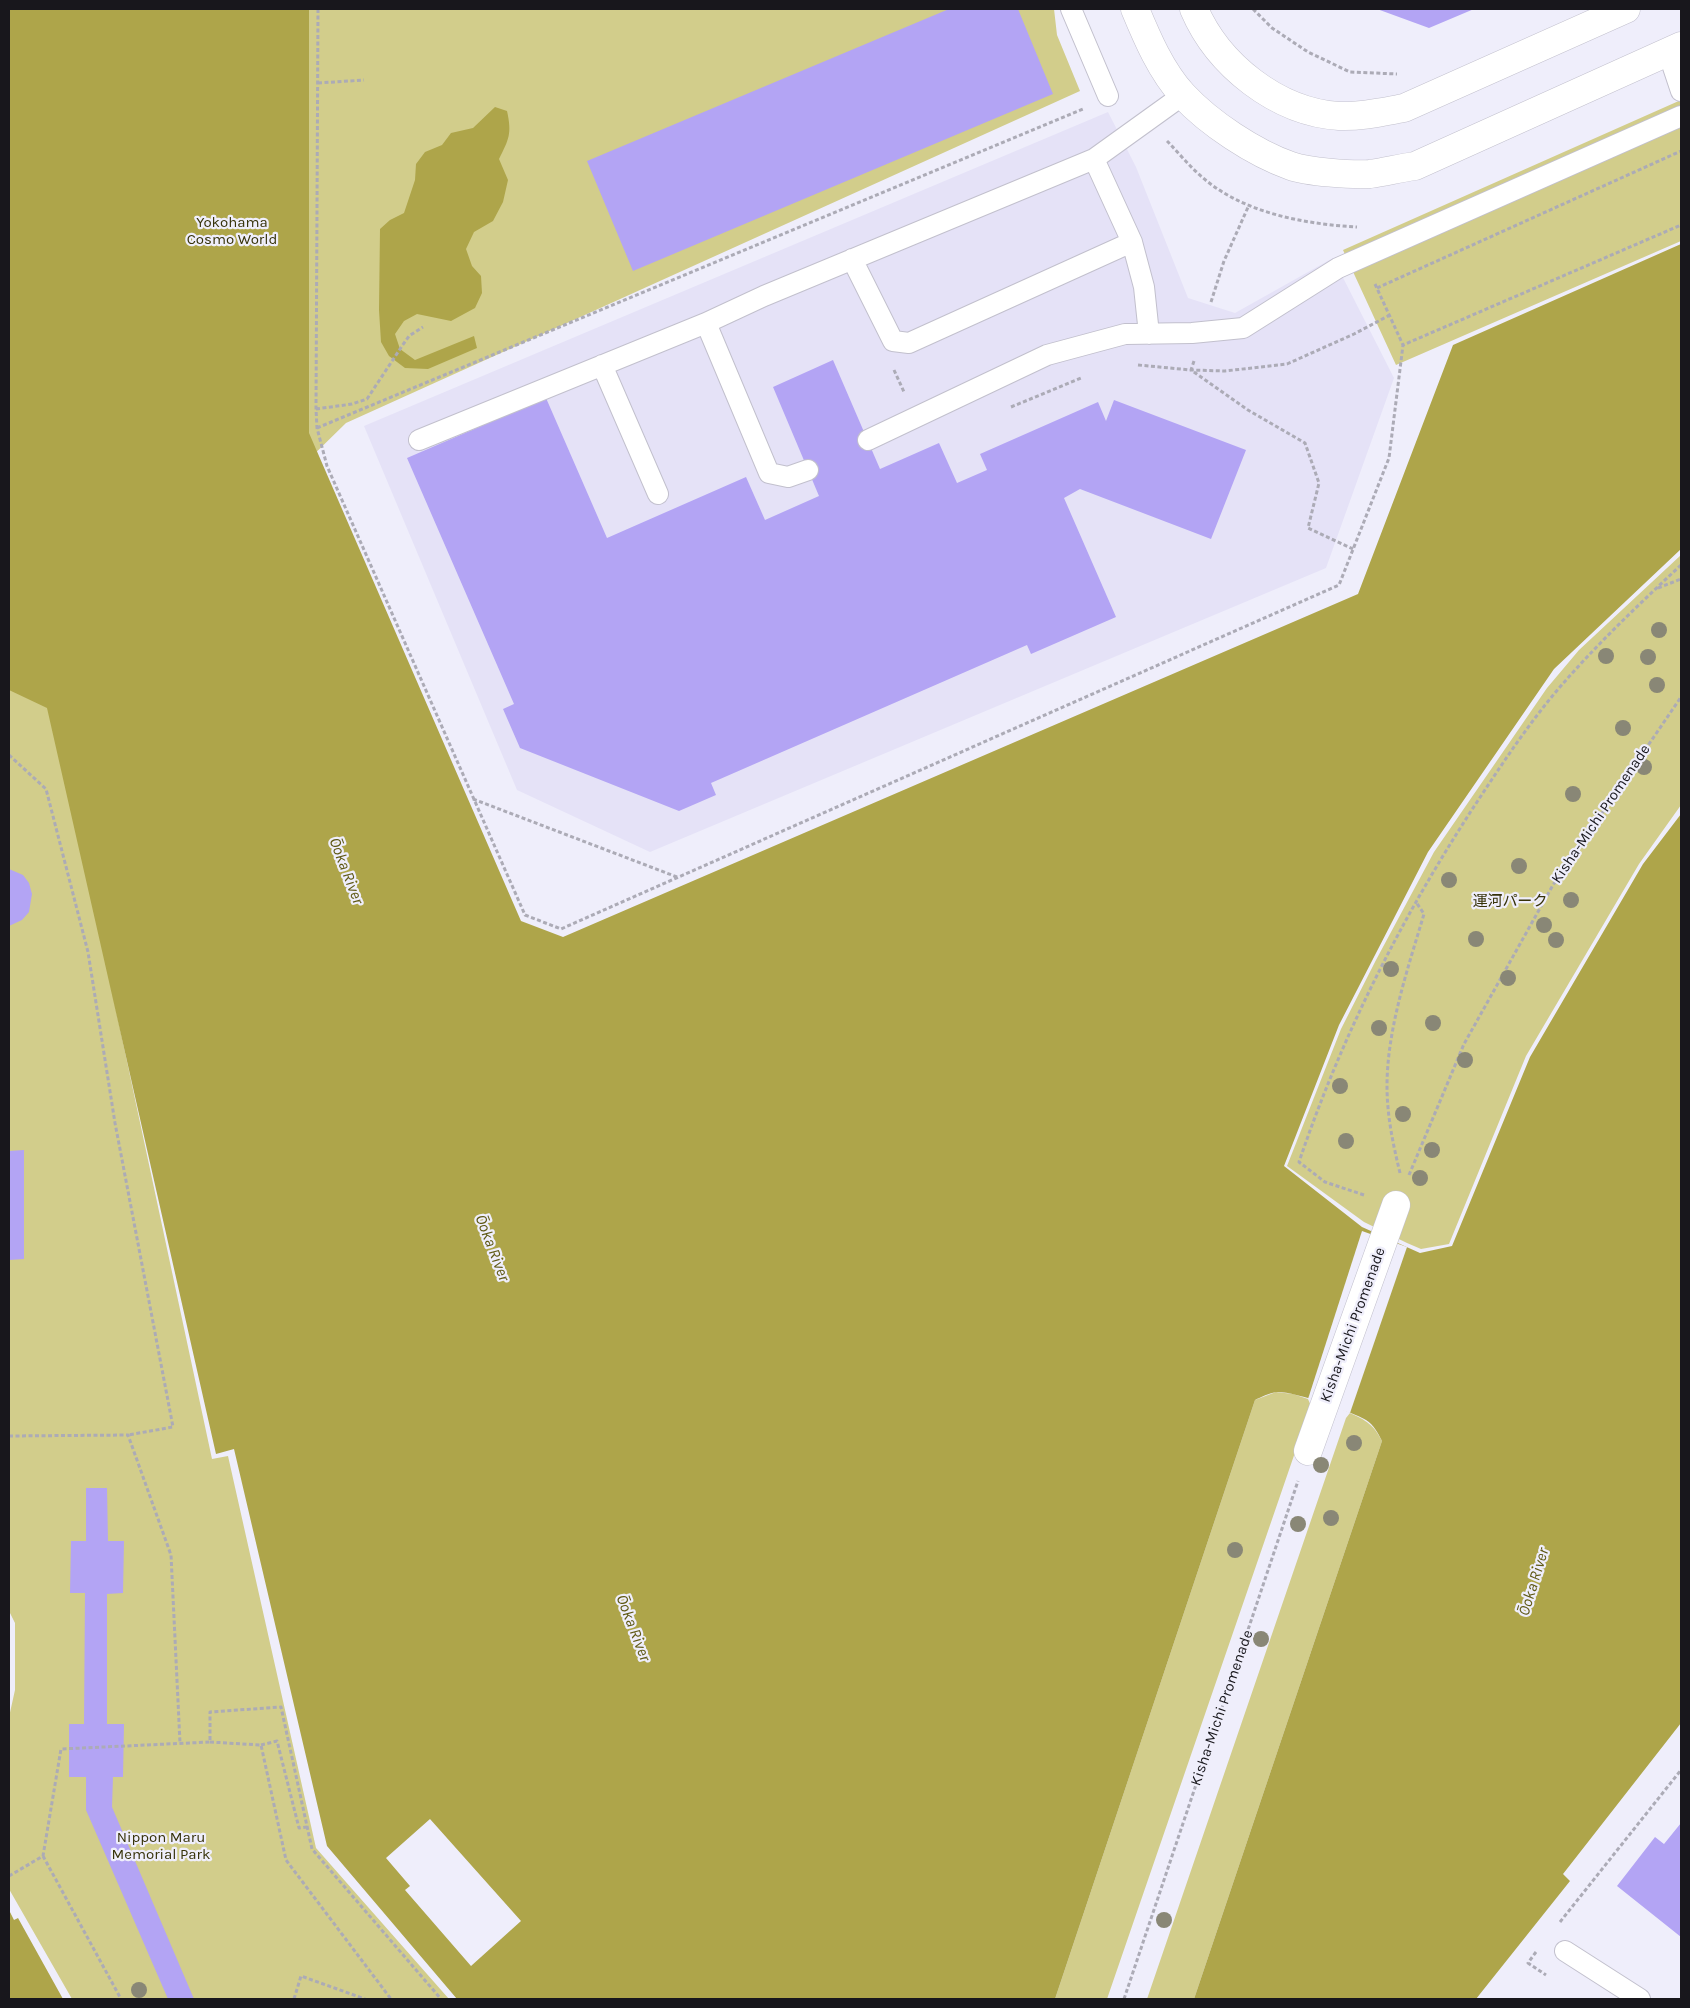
<!DOCTYPE html>
<meta charset="utf-8">
<style>
body{margin:0}
#map{position:relative;width:1690px;height:2008px;overflow:hidden;background:#efeefb;font-family:Karla,sans-serif}
canvas{display:block}
.frame{position:absolute;inset:0;border:10px solid #18171c;pointer-events:none}
</style>
<div id="map">
<canvas width="1690" height="2008"></canvas>
<div class="frame"></div>
</div>
<script>
const c = document.querySelector('canvas').getContext('2d');
c.lineJoin = 'round';
function paint(path, color) {
  c.fillStyle = color;
  c.fill(path, 'evenodd');
}
function trace(path, color, width, dash) {
  c.strokeStyle = color;
  c.lineWidth = width;
  c.lineCap = dash ? 'butt' : 'round';
  c.setLineDash(dash || []);
  c.stroke(path);
}
function write(font, color, halo, rows, align = 'center') {
  c.font = font + ' Karla,"Noto Sans JP",sans-serif';
  c.lineWidth = 4.5;
  c.setLineDash([]);
  c.textBaseline = 'middle';
  c.strokeStyle = halo;
  c.fillStyle = color;
  for (const [text, x, y, turn = 0] of rows) {
    c.save();
    c.translate(x, y);
    c.rotate((+turn || 0) * Math.PI / 180);
    c.textAlign = isNaN(turn) ? turn : align;
    if (halo) c.strokeText(text, 0, 0);
    c.fillText(text, 0, 0);
    c.restore();
  }
}
paint(new Path2D(`
 M1108 112 1136 167 1188 298 1235 313 1333 258 1394 378 1326 568 650 852 517 790 364 426Z`), '#e5e2f7');
paint(new Path2D(`
 M9 9H1054L1057 35 1080 91 346 423 52 711 212 1459 228 1456 316 1848 449 1999H72L9 1889V1717L15 1690V1623L9 1611Z
 M1681 100V241L1396 365 1343 250Z
 M1681 555V805L1639 864 1526 1056 1449 1244 1421 1249 1407 1243 1364 1222 1287 1166 1341 1029 1376 960 1434 852 1547 688 1579 650Z
 M1276 1392 1293 1394 1308 1399 1311 1406 1107 1999H1055L1255 1400Z
 M1350 1413C1367 1421 1373 1424 1382 1441L1194 1999H1147L1346 1418Z`), '#d2cd8b');
paint(new Path2D(`
 M9 9H309V433L521 921 563 937 1358 594 1453 345 1681 244V549L1554 669 1428 852 1339 1025 1284 1166 1362 1227 1420 1253 1452 1246 1530 1057 1643 864 1681 814V1723L1563 1874 1570 1881 1476 1999H1194L1382 1441C1378 1433 1374 1425 1366 1420 1351 1411 1293 1391 1277 1392 1269 1393 1261 1397 1255 1400L1055 1999H457L327 1846 234 1449 216 1454 47 708 9 690ZM430 1819 521 1921 471 1966 405 1890 410 1886 386 1858Z
 M495 107 507 111C512 134 509 139 499 159L508 180 503 202 493 221 474 232 466 249 472 266 481 276 482 293 475 308 451 321 417 314 404 321 395 334 400 349 415 360 474 336 477 348 428 369 405 368 389 356 381 342 379 310 380 229 390 220 404 213 415 180 416 164 425 152 442 145 451 133 473 128Z
 M9 1910 14 1920 18 1918 63 1999H9Z`), '#aea54a');
paint(new Path2D(`
 M1362 1231 1407 1247 1350 1413 1308 1399Z`), '#efeefb');
paint(new Path2D(`
 M949 9H1018L1053 94 633 271 587 161Z
 M1377 9H1474L1429 28Z
 M833 360 880 469 939 443 957 483 987 470 980 454 1098 402 1106 421 1114 400 1246 450 1211 539 1080 489 1064 498 1116 617 1031 654 1027 645 711 783 716 795 679 811 520 748 503 709 514 704 407 458 546 398 607 538 746 477 765 520 819 496 773 387Z
 M9 869 23 875 29 883 32 894 29 912 22 920 9 926Z
 M24 1150V1259L9 1260V1151Z
 M86 1488H107L108 1541H124L123 1593 107 1594V1724H124L123 1777H113L112 1807 194 1999H168L86 1810V1777H69V1724H84L85 1593H70L71 1541H86Z
 M1681 1823V1937L1617 1886 1655 1837 1664 1844Z`), '#b3a4f4');
const service = new Path2D(`
 M1071 9 1108 96
 M1668 52 1681 91
 M1094 159 1132 242 1144 287 1149 334
 M852 259 893 341 909 343 1132 242
 M706 323 769 473 788 477 808 470
 M602 365 658 494
 M419 440 706 323 764 296 1094 159 1183 95
 M868 440 1047 355 1125 334 1192 333 1243 328 1338 268 1681 116
 M1565 1951 1640 1999`);
const pedestrian = new Path2D(`
 M1308 1451 1396 1205`);
const tertiary = new Path2D(`
 M1135 9C1147 38 1161 71 1183 95 1209 123 1254 153 1291 166 1308 172 1351 175 1370 174 1385 172 1400 168 1415 166L1681 46
 M1194 9C1218 65 1277 112 1339 116 1361 117 1382 112 1404 108L1626 9`);
trace(service, '#c2c0cd', 22);
trace(pedestrian, '#c2c0cd', 29);
trace(tertiary, '#c2c0cd', 29);
trace(new Path2D(`
 M318 9 316 409 317 428 327 466 525 915 561 929 1339 585 1389 458 1403 345 1681 225
 M1253 9 1272 28 1308 52 1350 72 1397 74
 M318 83 364 80
 M1167 141C1178 152 1189 166 1202 177 1243 213 1304 224 1357 227
 M1375 284 1403 345
 M1377 288 1681 151
 M1211 302 1224 261 1249 205
 M1194 361 1191 370 1248 410 1305 443 1319 483 1308 528 1353 549
 M1138 365 1191 370 1225 371 1287 364 1354 334 1390 315
 M894 370 904 392
 M1011 407 1081 378
 M316 409 352 404 367 399 402 346 409 336 423 327
 M317 428 1083 109
 M1658 588 1681 579
 M9 755 46 789 88 952 115 1123 173 1427 128 1435
 M473 799 677 877
 M1400 1173C1393 1144 1387 1116 1387 1086 1387 1029 1408 968 1424 914L1416 902
 M1409 1175 1464 1044 1553 885 1681 697
 M1364 1195 1325 1182 1299 1162C1342 1035 1402 917 1475 805 1500 767 1525 729 1554 694 1592 649 1637 606 1681 565
 M9 1436 128 1435 171 1555 180 1743
 M210 1742 261 1745 286 1860 391 1999
 M261 1745 277 1741 299 1828 307 1827
 M43 1856 121 1999
 M9 1876 43 1856 61 1749 210 1742V1712L281 1707 312 1849 441 1999
 M1560 1922 1681 1770
 M1536 1952 1528 1963 1546 1975
 M294 1999 301 1976 365 1999
 M1124 1999 1298 1481`), '#acabb6', 3, [4, 2.5]);
trace(service, '#fff', 20);
trace(pedestrian, '#fff', 28);
trace(tertiary, '#fff', 28);
c.fillStyle = '#898776';
for (const [x, y] of [
 [1659,630],
 [1606,656],
 [1648,657],
 [1657,685],
 [1623,728],
 [1644,767],
 [1573,794],
 [1519,866],
 [1449,880],
 [1571,900],
 [1544,925],
 [1476,939],
 [1556,940],
 [1391,969],
 [1508,978],
 [1433,1023],
 [1379,1028],
 [1465,1060],
 [1340,1086],
 [1403,1114],
 [1346,1141],
 [1432,1150],
 [1420,1178],
 [1354,1443],
 [1321,1465],
 [1331,1518],
 [1298,1524],
 [1235,1550],
 [1261,1639],
 [1164,1920],
 [139,1990]
]) {
  c.beginPath();
  c.arc(x, y, 8, 0, 2 * Math.PI);
  c.fill();
}
write('15px', '#363209', '#efeefb', [
 ["Yokohama",232,223],
 ["Cosmo World",232,240],
 ["運河パーク",1510,902],
 ["Nippon Maru",161,1838],
 ["Memorial Park",161,1855]
]);
write('15px', '#18171c', '#efeefb', [
 ["Kisha-Michi Promenade",1601,814,-56],
 ["Kisha-Michi Promenade",1353,1325,-70],
 ["Kisha-Michi Promenade",1222,1708,-71]
]);
write('italic 16px', '#5f5915', '#efeefb', [
 ["Ōoka River",346,871,69],
 ["Ōoka River",492,1248,69],
 ["Ōoka River",1534,1582,-73],
 ["Ōoka River",633,1628,69]
]);
</script>
